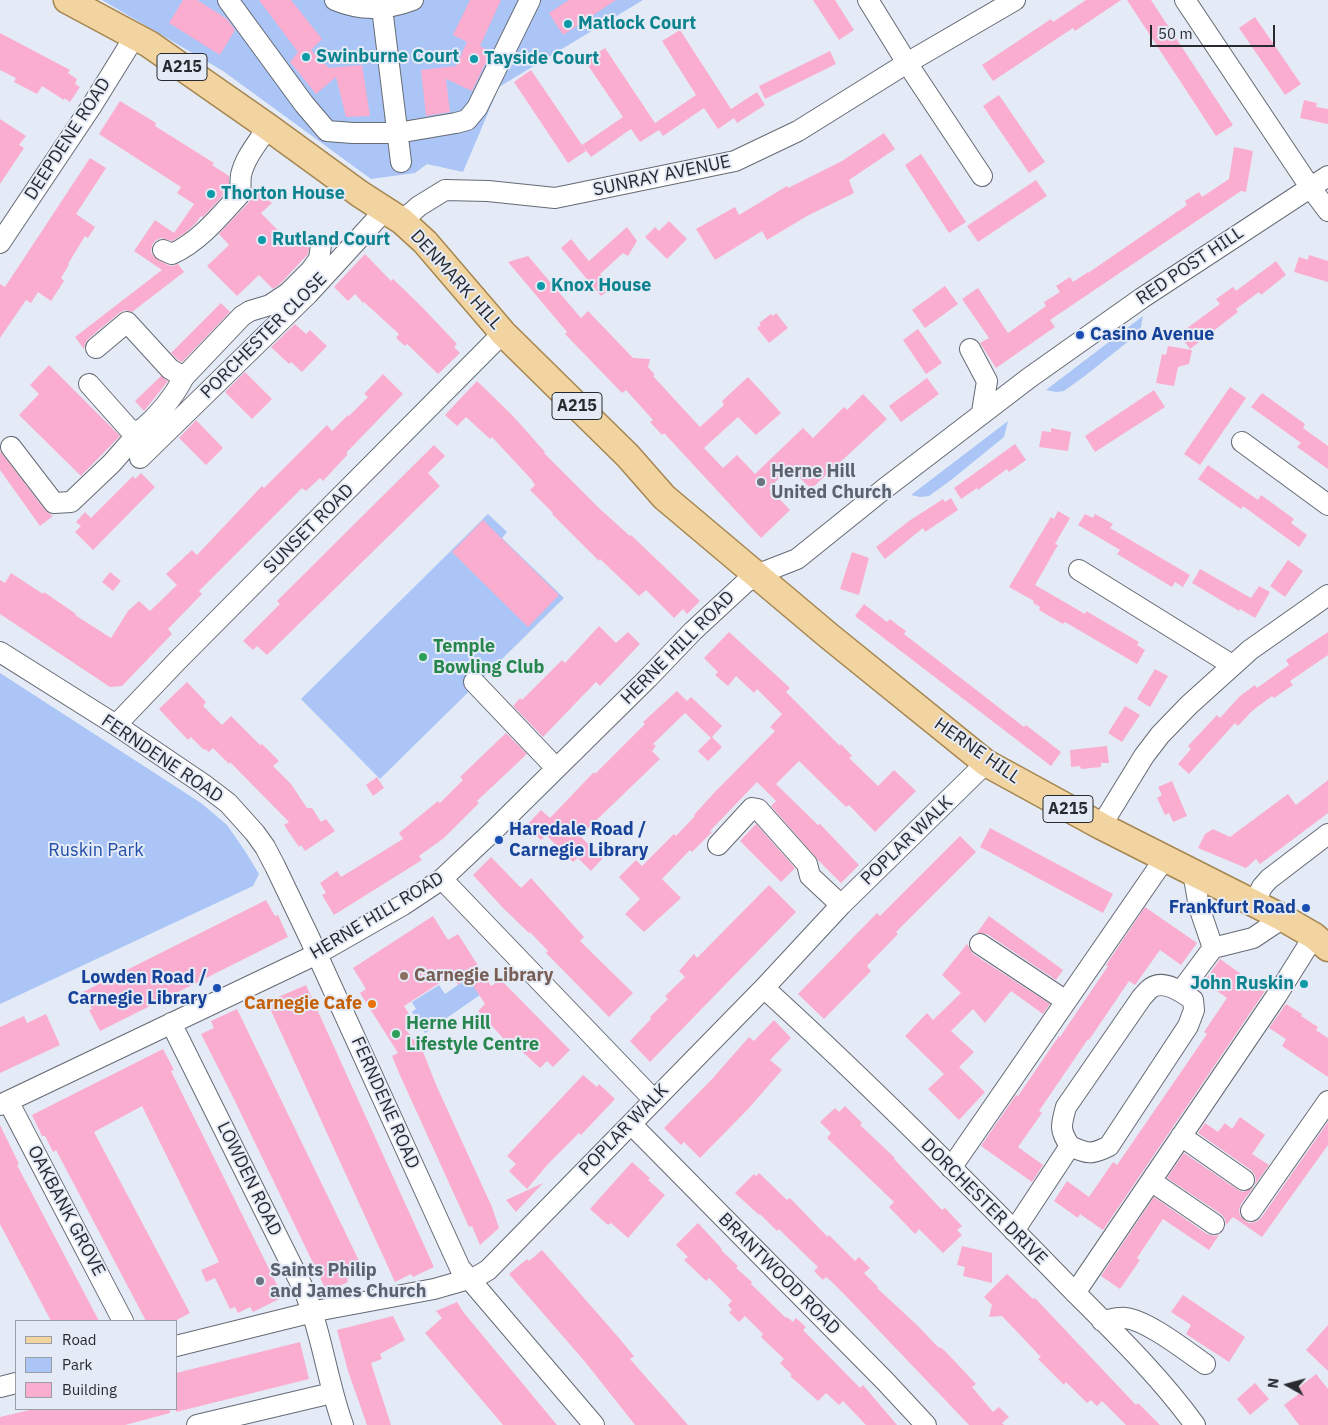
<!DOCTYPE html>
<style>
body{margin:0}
#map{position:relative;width:1328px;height:1425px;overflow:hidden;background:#e4ebf6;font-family:"IBM Plex Sans",sans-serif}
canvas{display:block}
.legend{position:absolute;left:15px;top:1320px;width:162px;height:90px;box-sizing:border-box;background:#e4ebf6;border:1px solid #999ea6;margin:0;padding:6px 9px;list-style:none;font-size:15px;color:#282a2f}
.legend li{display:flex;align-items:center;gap:10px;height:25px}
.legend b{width:25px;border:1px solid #999ea6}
.north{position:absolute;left:1263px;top:1360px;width:50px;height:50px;-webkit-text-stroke:4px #e4ebf6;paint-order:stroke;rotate:277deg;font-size:14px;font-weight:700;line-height:20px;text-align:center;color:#282a2f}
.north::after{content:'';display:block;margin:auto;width:18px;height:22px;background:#282a2f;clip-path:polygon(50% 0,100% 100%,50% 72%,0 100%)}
.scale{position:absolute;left:1150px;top:25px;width:125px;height:22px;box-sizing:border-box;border:2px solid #282a2f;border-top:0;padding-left:6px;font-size:15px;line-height:18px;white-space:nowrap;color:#282a2f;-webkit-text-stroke:4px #e4ebf6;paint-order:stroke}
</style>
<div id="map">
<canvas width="1328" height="1425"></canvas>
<ul class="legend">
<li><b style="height:6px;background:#f2d4a0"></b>Road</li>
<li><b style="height:14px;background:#aac5f6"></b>Park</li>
<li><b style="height:14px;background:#faadcf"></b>Building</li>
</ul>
<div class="north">N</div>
<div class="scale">50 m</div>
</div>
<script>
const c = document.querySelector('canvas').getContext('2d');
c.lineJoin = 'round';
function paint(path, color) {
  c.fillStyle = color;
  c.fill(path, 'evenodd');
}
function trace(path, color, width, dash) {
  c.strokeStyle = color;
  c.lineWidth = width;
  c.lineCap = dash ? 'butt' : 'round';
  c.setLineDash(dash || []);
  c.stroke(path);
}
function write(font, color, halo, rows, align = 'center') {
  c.font = font + ' "IBM Plex Sans",sans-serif';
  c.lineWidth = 4;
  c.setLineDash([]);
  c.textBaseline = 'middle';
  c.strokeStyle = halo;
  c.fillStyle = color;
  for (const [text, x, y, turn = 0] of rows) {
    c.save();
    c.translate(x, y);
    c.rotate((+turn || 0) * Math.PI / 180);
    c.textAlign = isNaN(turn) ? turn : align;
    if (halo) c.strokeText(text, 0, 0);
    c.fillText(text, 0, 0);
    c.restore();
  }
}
paint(new Path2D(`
 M102 0H643L499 87 463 172 427 164 415 173 371 179 223 71Z
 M1143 316 1140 332 1086 375 1064 391 1056 392 1046 390Z
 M1008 421 1004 437 951 480 929 496 920 497 911 495Z
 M488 514 507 532 502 538 564 598 380 779 301 699Z
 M0 673 201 803 227 825 245 851 259 874 253 886 0 1004Z
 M468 978 480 995 425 1033 412 1012 416 1009 412 1002 439 985 445 994Z`), '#aac5f6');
paint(new Path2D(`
 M183 0H197L227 19 235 30 220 55 169 23Z
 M259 0H291L322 39 311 50 329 68 362 65 370 116 346 117 336 77 316 94 290 62 298 52Z
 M470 0H501L480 46 491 52 472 91 446 79 450 112 426 116 421 70 456 66 467 42 453 35Z
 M569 0H616L563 35 549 13Z
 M813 0H835L854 30 839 40Z
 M1086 0H1121L1075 31 1073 28 993 81 982 65 1051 19 1053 22Z
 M1127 0H1151L1233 125 1216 136Z
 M1255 17 1301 84 1285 95 1239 28Z
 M680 30 731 109 757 92 765 105 737 123 734 118 718 129 704 108 663 136 659 130 640 142 631 129 591 157 582 145 623 117 585 61 605 48 655 123 696 95 662 41Z
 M0 33 70 70 68 73 77 79 75 84 80 87 70 102 64 98V100L42 86 37 94 14 82 16 78 0 70Z
 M830 51 836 64 765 99 759 86Z
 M531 70 586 151 568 163 514 82Z
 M999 95 1045 162 1029 173 983 106Z
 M1304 100 1317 103 1316 107 1328 109V124L1300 118Z
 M120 101 156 123 155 126 214 163 212 165 229 176V189L203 217 201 216 196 223 185 233 172 241 161 238 156 240 152 245 151 252 154 257 168 265 173 266 178 264 184 272 132 312 125 310 119 313 88 339 85 344 84 349 75 337 162 270 134 251 155 220 174 233 194 204 177 193 181 187 99 134Z
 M0 119 26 136 19 145 24 148 0 184Z
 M884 133 895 149 849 180 854 193 807 216 767 240 762 231 715 260 696 229 735 207 739 215 787 186 788 188 842 161Z
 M1234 147 1253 151 1246 192 1241 191 1050 320 1055 327 996 368 980 343 989 338 962 299 978 288 1008 333 1046 306 1044 302 1060 292 1056 286 1070 277 1073 282 1088 272V273L1187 205 1185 201 1199 192 1202 197 1229 179Z
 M921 154 966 222 949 233 905 165Z
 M90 158 106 168 76 214 95 227 88 238 85 236 68 264 69 265 61 278 64 281 51 301 38 292 31 303 26 300 0 338V284L5 287Z
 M1036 180 1047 196 978 242 967 226Z
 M252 187 272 203 261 213 290 243 297 236 309 248 308 254 280 284 273 289 259 275 237 296 207 266 229 245 219 234 249 202 252 195Z
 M669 221 687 239 667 259 645 237 655 227 659 231Z
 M627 227 637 241 628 256 623 253 600 274 611 288 601 296 561 248 571 239 589 261Z
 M365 254 391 281 393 279 421 306 457 344 454 347 460 353 438 374 407 344 405 346 396 338 399 334 364 302 363 303 355 294 348 301 334 287Z
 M1309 255 1328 261V282L1294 272 1299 257 1308 260Z
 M528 256 581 318 588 311 633 358 650 359 648 367 655 375 653 376 700 427 724 405 722 401 748 377 760 390 781 413 756 435 738 417 704 448 723 468 737 455 755 474 803 428 813 438 844 407 847 410 863 394 887 419 811 489 790 468 769 488 790 510 761 538 664 433 662 435 650 422 653 420 626 390 622 393 565 334 567 332 508 262Z
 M1276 261 1286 275 1261 295 1259 292 1236 309 1238 312 1190 349 1179 334 1220 304 1216 299 1233 287 1236 291Z
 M945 286 958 304 925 328 912 310Z
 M221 303 230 312 182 362 178 360 171 353Z
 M776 313 788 328 769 343 757 328 761 325 759 323 771 314 773 316Z
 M295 324 306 334 310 330 327 346 302 372 291 362 289 364 271 347Z
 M918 329 942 363 926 374 903 340Z
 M1168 346 1192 350 1189 364 1178 367 1174 386 1156 383 1162 354 1166 355Z
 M49 365 120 436 81 476 19 415 39 394 30 385Z
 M245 372 272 399 252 419 225 392Z
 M383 374 403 394 346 453 348 454 323 481 320 478 306 491 302 488 199 591 202 594 168 629 172 634 122 686 110 687 0 614V580L5 583 11 573 43 594 44 592 76 614 75 615 111 638 128 611 139 601 150 611 177 585 166 574 192 550 197 555 262 486 264 488 327 425 332 431 348 415 349 416 368 397 364 394Z
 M161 376 168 381 144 411 135 401Z
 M927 378 939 394 901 422 889 406Z
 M477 381 513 416 545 452 544 453 600 509 630 536 631 535 700 601 687 614 683 609 674 618 646 590 639 596 600 559 599 561 552 514 553 513 530 490 535 485 531 479 492 437 490 439 466 417 457 426 445 415Z
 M1230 387 1246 398 1200 465 1184 454Z
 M1154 390 1165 407 1095 452 1085 436Z
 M1262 393 1305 424 1303 428 1328 446V469L1297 447 1301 443 1251 407Z
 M196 420 223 448 206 465 179 438Z
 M1051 428 1071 432 1068 451 1039 447 1042 431 1051 432Z
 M1015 444 1026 460 1009 472 1007 469 978 490 977 488 961 499 954 488Z
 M434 445 445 456 428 473 440 486 267 655 257 646 253 650 243 641 280 604 277 601Z
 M0 451 45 510 53 516 40 526 0 470Z
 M1208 465 1258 500 1261 495 1294 519 1291 523 1307 535 1299 547 1243 506 1241 509 1198 479Z
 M141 473 155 487 93 550 75 532 81 526 76 522 85 512 91 518 133 476 135 479Z
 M951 498 958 510 925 532 923 528 885 559 876 547 909 521 943 499 945 502Z
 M1058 511 1070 518 1055 544 1058 545 1035 585 1085 614 1086 611 1139 642 1137 645 1145 650 1137 664 1065 622 1063 624 1039 610 1040 607 1033 603 1034 601 1009 587 1051 517 1054 519Z
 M1085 514 1093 518 1095 514 1113 524 1110 528 1190 575 1183 587 1175 582 1172 587 1117 554 1120 550 1078 525Z
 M483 520 559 595 528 627 452 552Z
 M852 552 869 558 859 595 840 589Z
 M1288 560 1303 571 1285 597 1270 586Z
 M1200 569 1251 598 1259 586 1270 592 1255 618 1240 609 1239 611 1192 583Z
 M110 572 121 581 113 591 102 582Z
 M864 604 887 622 890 619 899 626 906 631 904 634 1024 727 1026 725 1061 752 1051 766 855 616Z
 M599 626 616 643 628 632 640 644 600 686 596 682 543 737 513 706 520 698 522 700 562 660 565 663Z
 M729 632 790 688 786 692 840 746 841 744 852 756 849 758 878 786 894 770 916 791 875 832 849 805 846 807 799 761 776 784 818 825 820 824 859 865 841 883 818 860 771 806 776 801 757 782 710 831 712 832 692 852 690 850 662 879 681 898 644 932 625 914 640 899 619 877 636 860 642 866 674 834 676 836 695 816 694 815 713 794 775 731 770 727 782 714 757 689 754 693 736 676 728 686 715 675 718 672 704 658Z
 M1328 632V655L1290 681 1293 685 1274 698 1272 696 1252 711 1238 726 1235 723 1189 774 1178 764 1191 749 1188 746 1217 715 1220 718 1240 696 1255 685 1257 688 1289 665 1286 660Z
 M1155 669 1168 676 1150 707 1137 699Z
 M187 682 206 702 203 706 222 725 231 716 260 745 262 744 279 761 273 766 291 784 307 808H312L321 822 326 819 335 831 305 851 301 845 299 847 284 825 289 822 230 762 229 764 213 748 209 752 205 749 204 750 191 737 188 740 159 709Z
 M677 691 687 701 691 697 722 726 711 738 685 713 653 744 656 746 652 751 660 759 580 836 603 858 591 871 578 858 573 862 546 835 541 840 526 826 541 810 550 818 594 772 595 774 645 724 643 722Z
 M1125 706 1140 715 1122 742 1108 733Z
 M506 733 527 754 477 801 479 803 444 838 419 856 422 860 334 915 322 895 326 893 320 883 337 871 341 877 403 839 399 833 438 801 440 803 463 780 460 777Z
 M712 737 722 747 708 761 698 751Z
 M1107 746 1109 763H1101V767L1081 769 1080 766 1071 767 1070 750Z
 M377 777 384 788 373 796 366 785Z
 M1328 780V813L1260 864 1256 859 1246 868 1198 848 1205 834 1213 829 1230 837 1288 794 1296 805Z
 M1172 781 1187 816 1173 822 1169 813 1165 815 1157 798 1162 795 1158 787Z
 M756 824 795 868 781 882 740 841Z
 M990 828 1113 894 1103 913 980 847Z
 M960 836 976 852 896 932 898 934 867 966 871 971 824 1019 798 994 877 913 880 916Z
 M491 857 521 888 531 878 584 937 580 941 633 993 609 1017 546 953 548 951 530 932 529 933 502 907 473 875Z
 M769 885 796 912 650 1062 630 1041 651 1019 650 1017 668 999 665 996 685 977 679 971 694 954 697 958Z
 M266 900 275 916 278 915 288 937 100 1031 89 1010 92 1009 83 992Z
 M1145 907 1197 943 1181 965 1160 950 1135 985 1129 981 1089 1040 1088 1039 1039 1111 1042 1113 1018 1147 1043 1165 1032 1182 981 1146 1016 1095 1018 1096 1059 1036 1060 1037 1108 966 1106 965Z
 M433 916 448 940 458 934 491 986 501 980 570 1050 553 1067 547 1061 540 1068 517 1047 514 1050 478 1011 485 1004 468 978 458 985 452 975 404 1006 416 1025 407 1031 423 1052 437 1087 492 1207 499 1228 480 1245 472 1226 469 1227 399 1073 392 1056 398 1053 360 993 366 989 353 968Z
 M989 916 1063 970 1056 980 987 934 977 933Z
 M967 944 973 954 1050 1004 1043 1014 1011 991 985 1023 973 1009 951 1031 974 1052 959 1067 985 1092 959 1120 928 1089 944 1074 905 1036 927 1013 933 1020 961 993 942 975Z
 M1220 959 1265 991 1103 1230 1080 1214 1078 1218 1054 1201 1067 1181 1089 1197 1113 1162 1117 1165 1159 1104 1207 1034 1204 1032 1227 998 1204 982Z
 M306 985 434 1267 413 1277 411 1274 395 1282 267 1002Z
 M1286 1004 1302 1014 1301 1016 1318 1027 1316 1030 1328 1038V1077L1282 1046 1286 1039 1269 1028Z
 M237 1009 364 1271 347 1279 348 1282 327 1292 232 1095 201 1034 214 1028 211 1021Z
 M46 1014 60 1045 0 1073V1027L24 1016 27 1023Z
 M774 1020 791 1038 770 1060 782 1070 749 1108 700 1158 684 1142 681 1145 664 1128 713 1078 749 1037 754 1041Z
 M163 1049 174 1070 171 1071 283 1297 253 1312 250 1307 238 1313 235 1307 230 1309 215 1278 206 1282 201 1270 219 1262 142 1106 94 1132 190 1313 175 1321H146L56 1150 53 1152 45 1136H42L32 1115Z
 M583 1075 597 1087 599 1084 615 1099 581 1135 579 1133 548 1164 527 1189 509 1171 516 1164 507 1156Z
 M845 1106 862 1123 860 1125 895 1158 894 1159 942 1210 945 1208 962 1226 957 1230 962 1235 943 1253 919 1229 915 1234 889 1207 894 1202 827 1138 831 1133 820 1122 835 1108 839 1112Z
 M1240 1117 1265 1135 1252 1154 1269 1165 1254 1186 1256 1181 1255 1175 1251 1170 1198 1133 1205 1123 1218 1132 1225 1123 1232 1129Z
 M1328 1122V1145L1262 1237 1233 1217 1226 1225 1225 1219 1221 1214 1167 1178 1184 1153 1238 1190 1243 1192 1253 1188 1241 1204 1239 1210 1240 1216 1244 1220 1249 1223 1256 1222 1261 1218Z
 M0 1125 19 1164 17 1165 99 1321H51L0 1224Z
 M632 1162 650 1178 648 1180 665 1195 628 1238 611 1223 608 1225 590 1209Z
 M759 1173 787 1200 790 1198 817 1226 828 1237 829 1235 855 1261 859 1257 870 1268 864 1273 878 1287 877 1288 917 1325 939 1348 940 1347 946 1352 976 1384 972 1387 993 1412 999 1407 1009 1417 1002 1423 1004 1425H969L844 1294 831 1281 826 1277 823 1280 814 1271 818 1267 791 1241 779 1229 777 1231 760 1214 759 1215 735 1193 754 1174 756 1176Z
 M543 1183 516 1212 506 1200Z
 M1154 1197 1207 1234 1214 1236 1219 1235 1209 1250 1163 1219 1137 1258 1140 1260 1120 1289 1101 1276Z
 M698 1223 722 1249 721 1250 738 1266 736 1268 752 1282 751 1284 786 1318 787 1317 793 1322 796 1318 806 1327 803 1330 860 1388 863 1385 897 1425H866L843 1401 839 1405 826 1393 818 1401 790 1376 792 1375 780 1363 784 1359 761 1337 763 1334 745 1316 739 1322 729 1312 732 1310 728 1305 732 1301 709 1278 706 1281 684 1260 688 1257 676 1245Z
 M962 1246 992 1253V1283L963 1276 965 1267 957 1265Z
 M542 1250 619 1338 634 1356 630 1359 688 1425H635L586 1363 509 1274 527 1259 529 1261Z
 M1007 1274 1033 1299 1035 1298 1136 1405 1138 1403 1160 1425H1126L1102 1401 1097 1406 1091 1400 1087 1403 1066 1382 1064 1385 1038 1359 1041 1357 1002 1316 989 1317 992 1305 984 1297Z
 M1183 1295 1245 1337 1229 1362 1186 1334 1191 1325 1171 1312Z
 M457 1302 464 1313 557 1425H503L425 1333 442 1318 436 1311Z
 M393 1316 405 1340 380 1354 382 1359 371 1363 391 1425H367L348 1371 337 1330Z
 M1328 1325V1371L1306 1350Z
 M300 1342 309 1379 176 1412V1373Z
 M1316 1374 1328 1389V1425H1299L1284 1405 1300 1393 1297 1389Z
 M1255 1383 1269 1399 1250 1415 1237 1399Z
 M34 1409H170V1413L125 1425H0V1417Z`), '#faadcf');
const minor = new Path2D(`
 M228 0 304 104 327 131 353 133H397L456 123 467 120 477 108 530 0
 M335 0C361 11 387 10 413 0
 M868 0 907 63 982 176
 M1185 0 1310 187 1328 211
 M382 8 401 162
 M402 221 419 206 445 190 488 191 555 198 735 161 798 131 907 63 1015 0
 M0 243 91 107 135 36
 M163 250 172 254C200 241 220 216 240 194 241 188 240 181 241 175 245 157 259 141 268 127
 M96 348 127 322 170 369 184 377 242 316 250 311 270 305 288 293 311 270 319 259 321 245
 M970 349 987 381 982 412
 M89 384 130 430 140 431C158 416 173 398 184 377
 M1242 442 1328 505
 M11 447 54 503 71 502 112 463 140 431
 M140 458 308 294 385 210
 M1079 570 1232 665
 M0 652 116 725 203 784 228 803 255 833 265 847 275 866 310 939 460 1268 594 1425
 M474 682 556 768
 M116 725 178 660 503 333
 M1101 826 1144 756 1160 735 1189 705 1250 650 1328 595
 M718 845 752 808 758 809 807 864 810 876 841 905
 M1193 872 1199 907 1213 948
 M442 879 654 1100
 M1255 902 1262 887 1269 879 1328 834
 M980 944 1066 1001
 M764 988C862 1077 957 1172 1050 1267 1099 1318 1153 1367 1195 1425
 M1181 991 1213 948 1253 938 1283 918
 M171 1023 304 1290C322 1333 327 1381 343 1425
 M8 1101 123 1321
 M0 1105 317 954 403 905 442 879 492 832 648 678 693 631 745 583 756 575 797 559 884 489 1029 378 1142 298 1328 176
 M631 1124 885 1381 926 1425
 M1181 1136 1244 1180
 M951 1168 1165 858
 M1151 1181 1214 1224
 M1251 1211 1328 1101
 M1014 1231 1070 1146C1059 1130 1061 1125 1066 1107L1142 997C1145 994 1148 990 1151 988 1164 979 1182 992 1193 1000L1194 1010 1188 1026 1109 1146C1092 1155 1087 1154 1070 1146
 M1075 1293 1277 995 1314 936
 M1102 1321C1109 1320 1118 1317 1125 1318 1147 1320 1186 1351 1205 1364
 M176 1346 321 1310 434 1289 476 1277 488 1270 764 988 841 905 986 763
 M0 1387 16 1383
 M197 1425 332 1393`);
const major = new Path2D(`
 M67 0 149 44 268 127 360 194 402 221 425 242 503 333 628 456 664 497 829 636 986 763 1101 826 1283 918 1314 936 1328 948`);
trace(minor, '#656a74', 22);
trace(major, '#a58650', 29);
trace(minor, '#fff', 20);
trace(major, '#f2d4a0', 26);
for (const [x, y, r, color] of [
 [568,24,5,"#0f9aa8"],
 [306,57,5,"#0f9aa8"],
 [474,59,5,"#0f9aa8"],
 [211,194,5,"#0f9aa8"],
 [262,240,5,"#0f9aa8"],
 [541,286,5,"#0f9aa8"],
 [1080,335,5,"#1a4fb4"],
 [761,482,5,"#6b7280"],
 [423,657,5,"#2e9e5b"],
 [499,840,5,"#1a4fb4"],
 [1306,908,5,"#1a4fb4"],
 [404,976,5,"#8d6e63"],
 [1304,984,5,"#0f9aa8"],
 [217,988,5,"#1a4fb4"],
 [372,1004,5,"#e8710a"],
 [396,1034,5,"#2e9e5b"],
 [260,1281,5,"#6b7280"]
]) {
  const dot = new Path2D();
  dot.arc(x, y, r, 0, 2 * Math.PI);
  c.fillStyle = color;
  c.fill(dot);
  trace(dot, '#e4ebf6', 2);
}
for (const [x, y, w] of [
 [182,67,50],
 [577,406,50],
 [1068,809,50]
]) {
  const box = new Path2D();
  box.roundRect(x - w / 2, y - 13.5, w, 27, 4);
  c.fillStyle = '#e4ebf6';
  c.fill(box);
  trace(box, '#282a2f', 1);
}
write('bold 16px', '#282a2f', null, [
 ["A215",182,67],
 ["A215",577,406],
 ["A215",1068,809]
]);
write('bold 18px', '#0d838f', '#e4ebf6', [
 ["Matlock Court",578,24],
 ["Swinburne Court",316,57],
 ["Tayside Court",484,59],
 ["Thorton House",221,194],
 ["Rutland Court",272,240],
 ["Knox House",551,286],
 ["John Ruskin",1294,984,"right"]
], 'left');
write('18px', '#282a2f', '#e4ebf6', [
 ["DEEPDENE ROAD",68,139,-57],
 ["SUNRAY AVENUE",662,176,-12],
 ["RED POST HILL",1190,266,-34],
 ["DENMARK HILL",456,280,48],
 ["PORCHESTER CLOSE",264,336,-45],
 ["SUNSET ROAD",309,529,-45],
 ["HERNE HILL ROAD",678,648,-45],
 ["HERNE HILL",977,751,35],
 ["FERNDENE ROAD",162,759,34],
 ["POPLAR WALK",907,841,-44],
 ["HERNE HILL ROAD",377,916,-31],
 ["FERNDENE ROAD",385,1103,66],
 ["POPLAR WALK",624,1130,-46],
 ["LOWDEN ROAD",249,1179,64],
 ["DORCHESTER DRIVE",984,1202,45],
 ["OAKBANK GROVE",66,1211,62],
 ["BRANTWOOD ROAD",779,1274,45]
]);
write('bold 18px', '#164399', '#e4ebf6', [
 ["Casino Avenue",1090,335],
 ["Haredale Road /",509,830],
 ["Carnegie Library",509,851],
 ["Frankfurt Road",1296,908,"right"],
 ["Lowden Road /",207,978,"right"],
 ["Carnegie Library",207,999,"right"]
], 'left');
write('bold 18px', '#5b616d', '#e4ebf6', [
 ["Herne Hill",771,472],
 ["United Church",771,493],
 ["Saints Philip",270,1271],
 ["and James Church",270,1292]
], 'left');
write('bold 18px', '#27864d', '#e4ebf6', [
 ["Temple",433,647],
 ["Bowling Club",433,668],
 ["Herne Hill",406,1024],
 ["Lifestyle Centre",406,1045]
], 'left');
write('18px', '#224fa9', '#e4ebf6', [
 ["Ruskin Park",96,851]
]);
write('bold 18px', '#785e54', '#e4ebf6', [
 ["Carnegie Library",414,976]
], 'left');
write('bold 18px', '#c56008', '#e4ebf6', [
 ["Carnegie Cafe",362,1004]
], 'right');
</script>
